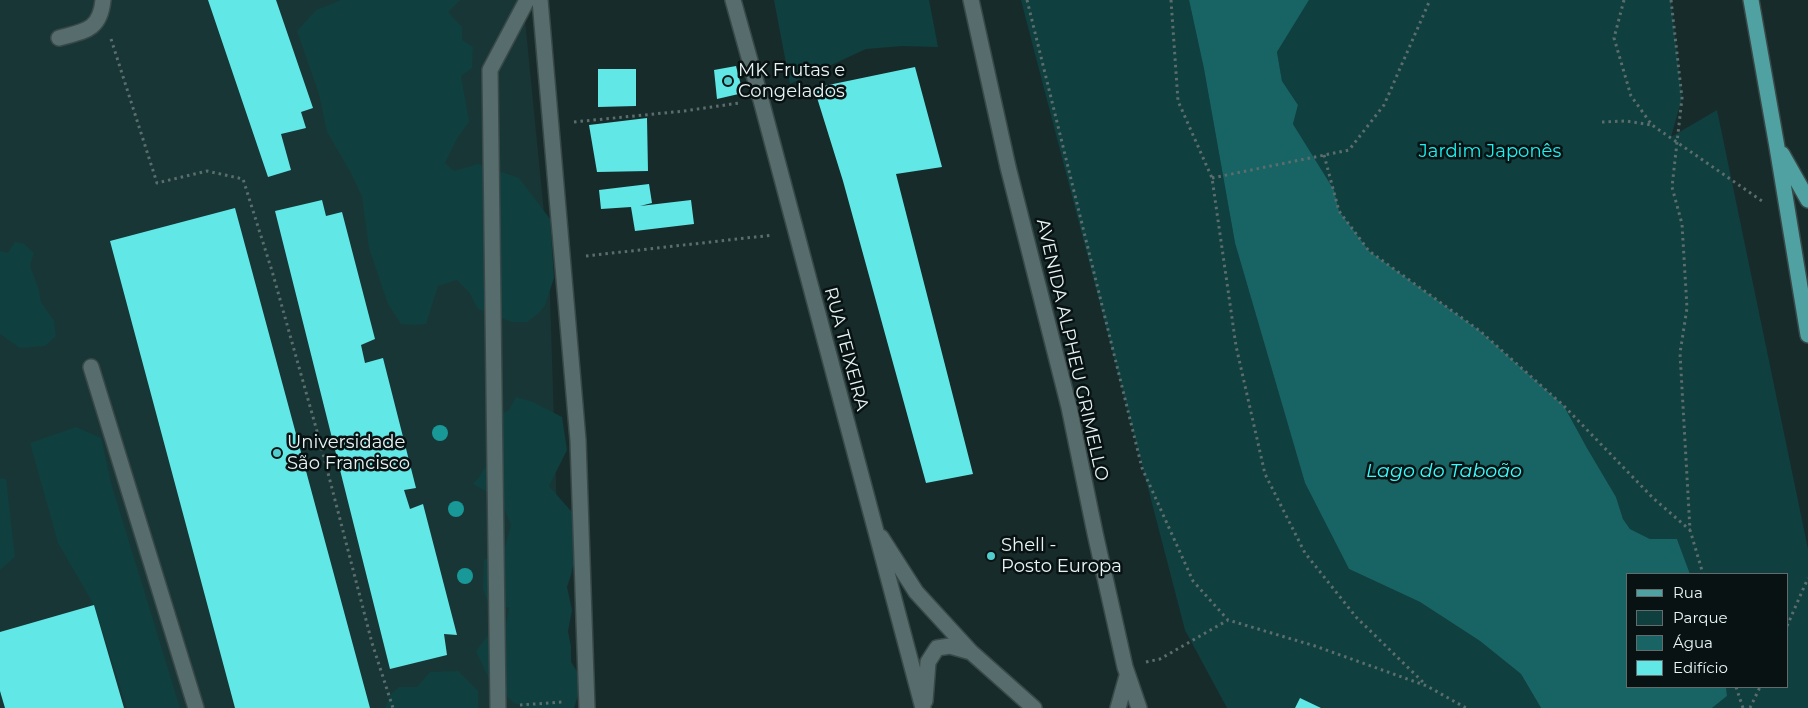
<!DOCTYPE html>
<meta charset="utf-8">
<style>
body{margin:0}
#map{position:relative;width:1808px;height:708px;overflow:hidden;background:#182b2b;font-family:Montserrat,sans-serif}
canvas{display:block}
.legend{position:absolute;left:1626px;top:573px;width:162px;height:115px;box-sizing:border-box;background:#091212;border:1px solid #626c6c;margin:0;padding:6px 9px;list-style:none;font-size:15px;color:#e8f4f4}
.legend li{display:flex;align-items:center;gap:10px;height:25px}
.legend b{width:25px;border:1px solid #626c6c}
</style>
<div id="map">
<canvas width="1808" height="708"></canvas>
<ul class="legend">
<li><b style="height:6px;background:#50a1a1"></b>Rua</li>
<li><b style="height:14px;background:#103f3f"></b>Parque</li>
<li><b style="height:14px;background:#186363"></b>Água</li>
<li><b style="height:14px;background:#61e7e6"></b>Edifício</li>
</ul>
</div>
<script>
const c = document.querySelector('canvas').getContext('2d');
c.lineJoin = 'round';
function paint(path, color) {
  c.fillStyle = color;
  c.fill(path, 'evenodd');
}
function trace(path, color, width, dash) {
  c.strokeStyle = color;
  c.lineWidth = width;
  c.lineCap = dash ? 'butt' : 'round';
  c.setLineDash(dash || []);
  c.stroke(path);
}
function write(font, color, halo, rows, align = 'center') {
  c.font = font + ' Montserrat,sans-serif';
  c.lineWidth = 5;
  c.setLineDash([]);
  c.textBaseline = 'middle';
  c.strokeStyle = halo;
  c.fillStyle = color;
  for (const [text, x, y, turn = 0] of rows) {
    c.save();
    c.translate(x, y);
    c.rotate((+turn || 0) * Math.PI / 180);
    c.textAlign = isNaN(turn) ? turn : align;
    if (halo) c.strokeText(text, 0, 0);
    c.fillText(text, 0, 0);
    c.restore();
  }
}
paint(new Path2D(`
 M0 0H523L549 264 563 708H0Z`), '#193636');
paint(new Path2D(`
 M341 0H460L448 12 462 27V40L473 47 472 68 461 76 469 122 458 137 445 163 454 171 478 164 519 178 550 219 554 278 545 305 538 314 527 322H512L478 309 469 292 457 280 438 286 426 324 414 325 401 324 388 304 369 248 362 197 350 171 327 132 319 94 297 31 316 10Z
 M774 0H929L938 47 902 46 866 49 790 84Z
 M1021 0H1189L1204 69 1235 243 1305 483 1349 569 1420 602 1480 641 1521 674 1541 708H1227L1185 630Z
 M1309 0H1671L1682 98 1671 137 1717 110 1808 549V708H1712L1727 696 1726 687H1787V574H1690L1677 539H1650L1630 529 1623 519 1616 497 1587 448 1564 406 1480 331 1369 251 1339 211 1334 190 1293 124 1298 105 1282 81 1277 52Z
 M15 242 24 244 34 253 30 266 38 287 41 302 54 321 56 336 45 346 20 348 0 334V251L8 253Z
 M516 397 533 402 562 417 567 450 549 486 578 519 577 549 571 575 567 587 572 610 568 631 571 647V662L583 681 574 708H527L514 703 490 681 476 651 489 634 506 624 509 608 487 600 483 589 484 560 505 547 511 525 500 499 473 484 480 476 495 450 489 437 486 421 509 410Z
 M76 427 101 438 111 483 180 708H127L94 605 58 543 30 443Z
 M0 478 6 479 15 557 0 570Z
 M458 671 478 691V708H385L390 695 399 687H417L430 672Z`), '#103f3f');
paint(new Path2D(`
 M1189 0H1309L1277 52 1282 81 1298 105 1293 124 1334 190 1339 211 1369 251 1480 331 1564 406 1587 448 1616 497 1623 519 1630 529 1650 539H1677L1690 574H1627V687H1726L1727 696 1712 708H1541L1521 674 1480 641 1420 602 1349 569 1305 483 1235 243 1204 69Z`), '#186363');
paint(new Path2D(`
 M208 0H276L313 108 301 112 306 128 281 134 291 170 268 177Z
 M736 66 743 93 717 99 714 70Z
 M915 67 942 167 896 174 973 474 926 483 843 181 814 88Z
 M598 69H636V106L598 107Z
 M647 118 648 171 597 172 589 125Z
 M649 184 652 203 640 206 691 200 694 224 635 231 631 207 601 209 599 190Z
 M322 200 326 216 342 212 375 339 361 345 365 363 383 358 416 488 404 490 410 509 423 504 457 635 444 634 447 655 390 669 275 211Z
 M235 208 370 708H235L110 241Z
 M94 605 124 708H5L0 691V632Z
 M1300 698 1321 708H1295Z`), '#61e7e6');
const minor = new Path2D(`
 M540 0 578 440 587 708
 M733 0 761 100 923 708
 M971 0 1008 167 1069 407 1095 533 1125 667 1139 708
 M59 38C84 31 100 31 103 0
 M91 367 196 708
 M881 537 916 592 971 652 1034 708
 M925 701 928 662 937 648 950 646 971 652
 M498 708 490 70 527 0
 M1118 708 1127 676`);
const major = new Path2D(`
 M1751 0 1777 147 1808 335
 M1782 154 1808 200`);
trace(minor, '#394949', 18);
trace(major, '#394949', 18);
trace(new Path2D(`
 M1027 0 1142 468 1193 581 1228 620 1315 646 1427 686 1466 708
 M1171 0 1178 101 1212 178 1236 346 1265 474 1305 553 1356 617 1426 685
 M1624 0 1614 38 1631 96 1652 125 1762 201
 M1671 0 1682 98 1672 187 1682 224 1687 308 1680 353 1690 530 1703 574
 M111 39 157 183 207 171 243 179 272 271 320 442 372 643 393 708
 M574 122 684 111 739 103
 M1602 122 1626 121 1652 125
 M1324 155 1339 211 1369 251 1480 331 1564 406 1653 498 1690 530
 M1212 178 1349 150 1384 105 1430 0
 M586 256 773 235
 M1787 626 1808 578
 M1146 662 1160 659 1228 620
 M1736 687 1743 708
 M520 705 563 702
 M1750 708 1760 687`), '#5c6d6d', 3, [2.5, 4]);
trace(minor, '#576c6c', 15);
trace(major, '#50a1a1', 15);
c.fillStyle = '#199898';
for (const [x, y] of [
 [440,433],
 [456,509],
 [465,576]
]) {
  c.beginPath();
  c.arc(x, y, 8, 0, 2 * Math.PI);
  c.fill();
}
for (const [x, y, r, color] of [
 [728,81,5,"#52cdcd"],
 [277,453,5,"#52cdcd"],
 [991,556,5,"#52cdcd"]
]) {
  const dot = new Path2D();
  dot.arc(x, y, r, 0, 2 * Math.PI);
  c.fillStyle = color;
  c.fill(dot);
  trace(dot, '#091212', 2);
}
write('18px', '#e8f4f4', '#091212', [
 ["MK Frutas e",738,71],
 ["Congelados",738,92],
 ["Universidade",287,443],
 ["São Francisco",287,464],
 ["Shell -",1001,546],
 ["Posto Europa",1001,567]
], 'left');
write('18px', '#19f2f2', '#091212', [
 ["Jardim Japonês",1490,152]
]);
write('18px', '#e8f4f4', '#091212', [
 ["RUA TEIXEIRA",846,349,75],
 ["AVENIDA ALPHEU GRIMELLO",1072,350,77]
]);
write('italic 19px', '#37fefe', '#091212', [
 ["Lago do Taboão",1444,471]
]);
</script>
